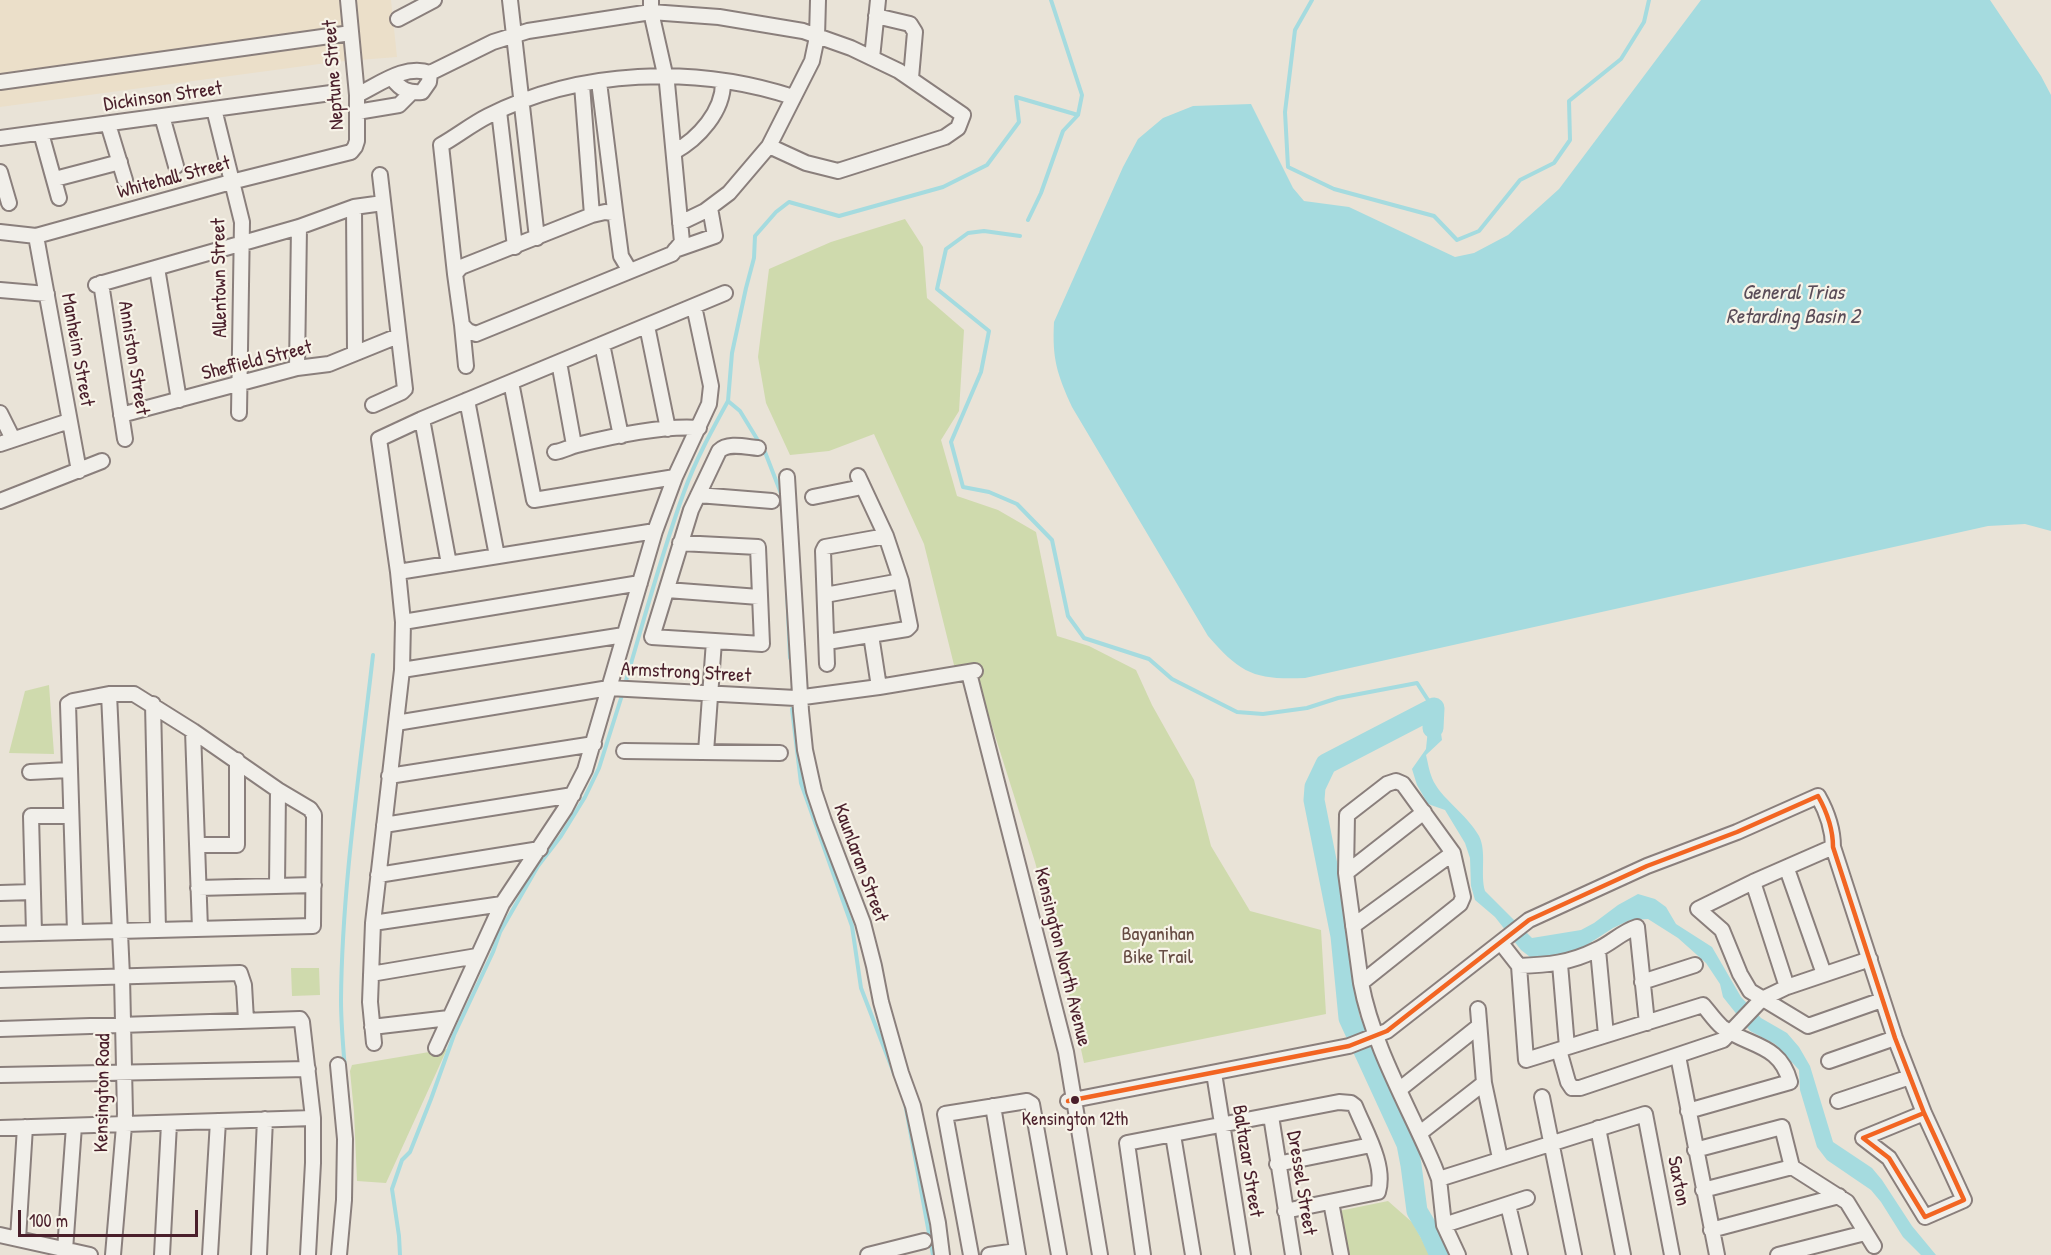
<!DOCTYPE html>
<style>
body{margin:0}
#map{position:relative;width:2051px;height:1255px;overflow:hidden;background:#e9e3d7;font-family:"Patrick Hand",sans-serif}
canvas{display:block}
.scale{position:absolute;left:18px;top:1210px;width:180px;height:27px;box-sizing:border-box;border:3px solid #4a1f2b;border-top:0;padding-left:8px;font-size:18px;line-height:21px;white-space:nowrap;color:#4a1f2b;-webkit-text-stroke:4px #f7f3e8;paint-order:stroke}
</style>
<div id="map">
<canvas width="2051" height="1255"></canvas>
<div class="scale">100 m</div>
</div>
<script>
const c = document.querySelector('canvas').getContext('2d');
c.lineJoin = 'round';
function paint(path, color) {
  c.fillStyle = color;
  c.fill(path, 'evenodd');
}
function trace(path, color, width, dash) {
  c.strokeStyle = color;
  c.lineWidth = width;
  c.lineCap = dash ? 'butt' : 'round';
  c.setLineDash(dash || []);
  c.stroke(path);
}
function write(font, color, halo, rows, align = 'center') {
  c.font = font + ' "Patrick Hand",sans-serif';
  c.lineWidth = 4.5;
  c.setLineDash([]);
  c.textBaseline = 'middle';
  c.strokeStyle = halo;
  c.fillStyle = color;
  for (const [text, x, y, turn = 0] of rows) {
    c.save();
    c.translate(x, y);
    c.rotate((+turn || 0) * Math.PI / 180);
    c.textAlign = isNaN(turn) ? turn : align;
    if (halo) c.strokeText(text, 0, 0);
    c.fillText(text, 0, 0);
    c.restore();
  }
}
paint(new Path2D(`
 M0 0H391L397 57 334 62 0 107Z`), '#ebdfc9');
paint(new Path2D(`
 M905 219 923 247 927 298 964 330 959 411 941 440 957 496 998 510 1036 532 1057 636 1089 646 1136 670 1152 705 1194 780 1211 846 1250 911 1321 930 1326 1014 1084 1063 1061 958 1035 862 973 666 955 669 924 544 874 434 829 451 790 455 766 403 758 357 769 269 831 242Z
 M49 685 54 754 9 753 25 691Z
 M291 968H319L320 995 292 996Z
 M447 1049 386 1183 357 1181 354 1112 350 1071 352 1065Z
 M1388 1201 1413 1223 1430 1255H1345L1339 1211Z`), '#cfdaad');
paint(new Path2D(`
 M1701 0H1990L2041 76 2051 95V531L2025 524 1988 526 1305 678C1255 680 1241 674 1208 636L1072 407C1057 374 1052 359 1054 322L1123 167 1138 139 1163 118 1193 106 1251 104 1293 188 1304 201 1349 207 1455 257 1474 253 1508 235 1559 189Z
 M1426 698 1436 700 1442 740 1426 755C1428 763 1429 771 1432 778 1440 798 1467 814 1479 836 1487 852 1480 874 1485 891L1532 938 1581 930 1594 923 1618 905 1638 894 1655 899 1666 907 1676 924 1712 947 1741 997 1761 1018 1787 1033 1799 1047 1810 1066 1833 1142 1872 1168 1882 1180 1912 1226 1936 1255H1921L1903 1237 1881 1202 1871 1190 1827 1160 1817 1147 1800 1090 1799 1070 1775 1044 1750 1031 1723 997 1720 984 1706 963 1678 938 1648 919 1630 920 1613 928 1579 950 1571 953 1534 960 1521 950 1495 917 1475 900 1471 886 1470 858 1465 843 1445 810 1428 804 1417 785 1412 769 1426 749 1428 729Z`), '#a5dbdf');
trace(new Path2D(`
 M1312 0 1295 30 1285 112 1288 167 1334 189 1434 216 1457 240 1479 231 1520 180 1554 163 1570 140 1569 101 1621 59 1644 22 1649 0
 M1028 220 1041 193 1063 131 1078 115 1082 95 1051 0
 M1020 236 984 231 968 233 946 249 937 289 989 331 981 372 951 442 963 487 989 492 1017 504 1052 540 1068 616 1084 638 1149 659 1172 679 1237 712 1263 714 1307 708 1338 698 1417 683 1428 700
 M782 496 765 452 740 411 728 401 732 353 746 288 754 258 755 236 776 212 789 202 839 216 943 187 987 165 1019 122 1016 97 1078 115
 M786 566 790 658
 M625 684C644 620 661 555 684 492 695 461 712 430 728 401
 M792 709 801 783 852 926 861 988 895 1076
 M345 1069C343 1046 341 1023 341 1000 342 885 360 770 373 655
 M346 1079 350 1123
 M905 1103 933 1255
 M351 1173V1148
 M400 1255 399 1236 392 1189 402 1160 410 1152 431 1099 454 1035 493 952 500 932 538 866 561 836 585 797 599 768 623 692`), '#a5dbdf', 4);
trace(new Path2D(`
 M1433 728 1434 708 1326 764 1315 787 1314 800 1341 936 1349 1018 1407 1144 1411 1165 1417 1211 1430 1233 1440 1255`), '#a5dbdf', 21);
const minor = new Path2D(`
 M510 0 537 238
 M876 16 910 24 915 32 911 78
 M398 19 434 0
 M872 58 878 0
 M392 78C401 90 408 93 422 92L429 82 430 73
 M0 82 351 33
 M599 82 616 218
 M582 85 592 215
 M357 95C380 84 405 64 430 73L493 42 528 31 651 12 719 17 803 31 851 48 899 71 963 115 958 128 945 137 838 171 806 163 769 146
 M214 109 242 222 239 413
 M499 111 515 247
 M357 112 399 105 411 93
 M162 116 176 166
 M108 124 125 180
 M41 133 59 198
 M0 138 331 93
 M674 152C698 139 724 111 723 81
 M0 172 9 203
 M55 179 120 162
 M354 207 355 353
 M680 223 705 211 729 193 769 146 812 61 817 37 818 0
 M0 232 36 236 231 182 351 152 355 147 357 141V95L348 0
 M36 236 79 471
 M675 250 715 236 710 208
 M157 268 179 400
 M630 271 621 256 616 218 613 213 605 212 592 215 461 267 455 274 462 325 468 331 476 334 672 254 682 242 667 83 651 12V0
 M455 274 441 145C457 136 472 124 488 116 580 69 695 65 793 97
 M101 283 125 439
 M96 285 299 227 354 207 383 203
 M0 290 47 294
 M462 325 466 366
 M647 326 668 429
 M602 344 621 436
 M559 362 574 445
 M297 368 299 227
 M511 382 534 500 675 477
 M467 400 497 556
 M373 405 402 392 405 389 380 175
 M0 413 13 439
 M121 415 297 368 329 364 398 336
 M422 419 449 564
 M0 444 69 421
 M555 452C563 451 569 447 577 445 613 436 662 425 699 428
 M787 477 801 711 805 750 814 791 824 821 863 923 874 966 881 1002 901 1073 913 1106 938 1223 942 1255
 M698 495 772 501
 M813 497 862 487
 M0 501 102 461
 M680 543 758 547 762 644 652 637 691 510 719 451C728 442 746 447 758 448
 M398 572 655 531
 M667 590 759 597
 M825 595 901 581
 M403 622 640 583
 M871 635 879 687
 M827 642 907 629 910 626 901 581 886 536 858 476
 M827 664 823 551 825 547 886 536
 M402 670 624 635
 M969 673 1066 1052 1100 1255
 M109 694 122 976 125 1114 113 1255
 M153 704 158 930
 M396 723 609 688 796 698 879 687 975 671
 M193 731 200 929
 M624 751 780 753
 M706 752 714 641
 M30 772 69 770
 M389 776 594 744
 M384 825 573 795
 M197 845H237V760
 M1833 847 1753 882 1698 909 1722 930 1740 974 1750 991 1808 1026 1882 1000
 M1787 869 1824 974
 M1346 873 1424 812
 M378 875 540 849
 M1753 882 1787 987
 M277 886 278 790
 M198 888 314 885
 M0 893 33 892
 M373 923 502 904
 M1353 926 1453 853
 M34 933 31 816H71
 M0 934 313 926 314 815 310 809 278 790 193 731 134 694H109L73 701 68 704 75 932
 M1501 943 1519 966 1526 1060 1703 1005C1709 1012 1715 1021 1722 1027 1749 1047 1780 1043 1790 1082L1688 1111
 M1598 950 1606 1035
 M1560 964 1567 1047
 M1519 966C1548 965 1570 963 1596 950 1611 944 1621 932 1637 927L1647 1023
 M371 974 477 956
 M0 980 240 973 244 985 246 1020
 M1642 982 1695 965
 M1361 983 1460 904 1463 897 1453 853 1403 784 1396 781 1387 784 1347 815 1346 873 1361 983C1373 1047 1409 1107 1434 1166L1439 1179 1444 1225 1458 1255
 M1478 1009 1484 1083 1500 1158
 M372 1027 449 1018
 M0 1029 300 1019 302 1022 313 1118V1163L308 1255
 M374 1043 370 1002 373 923 402 670 403 622 398 572 379 439 422 419 725 293
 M436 1048 502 904 565 809 585 770 655 531 675 477 709 404 711 386 694 306
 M1559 1050 1568 1082 1572 1088H1580L1723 1040 1762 999 1787 987 1870 959
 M1678 1056 1717 1255
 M1829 1061 1895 1038
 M338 1065 345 1139 344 1200 339 1255
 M1214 1073 1243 1255
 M0 1075 308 1069
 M1400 1089 1479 1026
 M1542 1097 1574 1255
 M1068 1101 1349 1046 1387 1031 1529 920 1647 866 1737 832 1818 796C1827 812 1833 828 1833 847L1895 1038 1924 1113 1964 1200 1925 1217 1889 1158 1863 1138 1924 1113
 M1838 1101 1910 1077
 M993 1106 1018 1255
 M1271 1116 1293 1255
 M0 1128 313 1118
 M1598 1128 1623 1255
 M1420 1133 1484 1083
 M1173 1135 1193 1255
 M1695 1150 1782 1127 1792 1167 1847 1202 1874 1246
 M1277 1164 1371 1145
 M1439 1179 1645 1114 1672 1255
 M1703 1190 1792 1167
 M1331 1202 1341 1255
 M1508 1205 1520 1255
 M1444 1225 1527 1198
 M1711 1230 1839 1196
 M0 1235 90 1255
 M18 1239 25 1127
 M65 1250 74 1126
 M162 1255 169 1124
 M210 1255 218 1121
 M259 1255 265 1119
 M868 1255 924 1241
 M971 1255 945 1114 1027 1101 1032 1104 1059 1255
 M989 1255 1017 1251
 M1143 1255 1127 1143 1339 1102 1351 1103 1355 1106C1365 1131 1386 1165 1378 1192L1285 1211
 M1778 1255 1865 1233`);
trace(minor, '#8a7f7c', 18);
trace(minor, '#f1efea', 14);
trace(new Path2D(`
 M1068 1101 1349 1046 1387 1031 1529 920 1647 866 1737 832 1818 796C1827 812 1833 828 1833 847L1895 1038 1924 1113 1964 1200 1925 1217 1889 1158 1863 1138 1924 1113`), '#f26522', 4.5);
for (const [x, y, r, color] of [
 [1075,1100,5,"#4a1f2b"]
]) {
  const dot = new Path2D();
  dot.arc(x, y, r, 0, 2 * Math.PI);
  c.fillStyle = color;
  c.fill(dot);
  trace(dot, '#f7f3e8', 2);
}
write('18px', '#4a1f2b', '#f7f3e8', [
 ["Kensington 12th",1075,1120]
]);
write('20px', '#4a1f2b', '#f7f3e8', [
 ["Neptune Street",334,75,-94],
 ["Dickinson Street",163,97,-8],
 ["Whitehall Street",174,178,-15],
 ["Allentown Street",220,278,-91],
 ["Manheim Street",77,350,80],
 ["Anniston Street",133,358,81],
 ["Sheffield Street",257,361,-14],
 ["Armstrong Street",686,673,3],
 ["Kaunlaran Street",860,863,70],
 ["Kensington North Avenue",1062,957,76],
 ["Kensington Road",103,1093,-89],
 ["Baltazar Street",1247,1161,81],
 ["Saxton",1678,1181,79],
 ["Dressel Street",1301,1183,81]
]);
write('20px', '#664c43', '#f7f3e8', [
 ["Bayanihan",1158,935],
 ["Bike Trail",1158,958]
]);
write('italic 21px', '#5a4d59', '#f7f3e8', [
 ["General Trias",1793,293],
 ["Retarding Basin 2",1793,317]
]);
</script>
